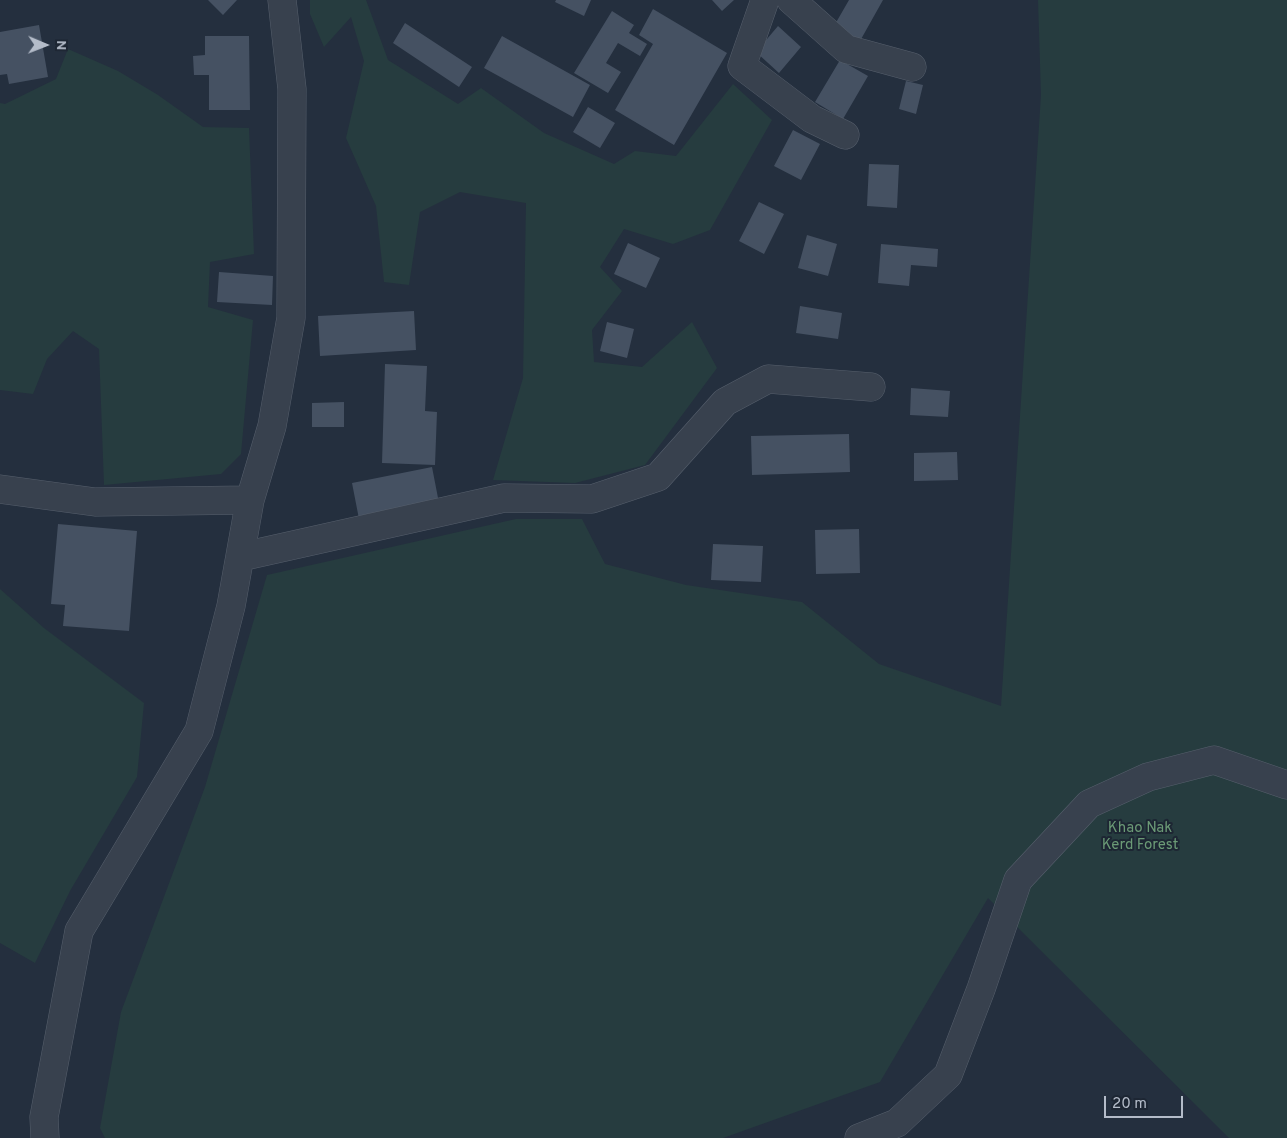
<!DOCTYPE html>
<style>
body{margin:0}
#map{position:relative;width:1287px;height:1138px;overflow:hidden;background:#242f3e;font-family:Overpass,sans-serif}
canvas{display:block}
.north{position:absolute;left:20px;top:20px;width:50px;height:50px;-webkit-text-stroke:4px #1d2633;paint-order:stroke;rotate:91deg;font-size:14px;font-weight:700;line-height:20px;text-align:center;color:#b4bcc9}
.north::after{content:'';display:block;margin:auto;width:18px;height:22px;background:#b4bcc9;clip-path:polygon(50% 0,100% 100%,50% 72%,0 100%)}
.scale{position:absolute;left:1104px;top:1096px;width:79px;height:22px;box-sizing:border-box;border:2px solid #b4bcc9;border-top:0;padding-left:6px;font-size:15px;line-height:18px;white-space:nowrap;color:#b4bcc9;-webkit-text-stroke:4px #1d2633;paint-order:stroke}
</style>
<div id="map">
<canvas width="1287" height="1138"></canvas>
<div class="north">N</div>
<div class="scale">20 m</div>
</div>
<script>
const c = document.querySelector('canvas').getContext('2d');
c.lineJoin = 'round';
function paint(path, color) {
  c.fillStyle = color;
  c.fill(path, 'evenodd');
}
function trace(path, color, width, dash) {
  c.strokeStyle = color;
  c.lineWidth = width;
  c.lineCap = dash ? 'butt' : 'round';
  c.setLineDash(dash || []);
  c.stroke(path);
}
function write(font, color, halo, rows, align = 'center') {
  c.font = font + ' Overpass,sans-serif';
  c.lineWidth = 4;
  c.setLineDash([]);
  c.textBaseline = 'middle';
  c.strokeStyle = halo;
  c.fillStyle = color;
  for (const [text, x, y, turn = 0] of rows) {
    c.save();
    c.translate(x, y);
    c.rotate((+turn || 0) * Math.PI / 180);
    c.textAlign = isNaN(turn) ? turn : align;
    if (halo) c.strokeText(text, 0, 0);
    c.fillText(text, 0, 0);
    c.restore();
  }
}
paint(new Path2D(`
 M310 0H366L388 60 458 104 481 88 544 133 614 164 635 151 676 156 733 84 772 120 710 230 673 244 624 229 600 267 622 291 592 330 594 362 642 367 692 322 717 368 645 465 575 483 493 480 523 378 526 203 460 192 420 212 409 285 384 282 376 206 346 138 364 61 351 17 324 47 310 14Z
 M1038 0H1287V1138H1229L988 898 880 1082 723 1138H105L100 1128 121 1012 205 787 267 575 516 519H582L605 564 686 585 802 602 879 664 1001 706 1041 95Z
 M68 49 118 71 158 95 203 127 249 128 254 254 210 262 208 307 253 320 241 454 221 474 104 485 99 349 73 331 47 359 33 394 0 390V103L5 104 56 79Z
 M0 589 44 628 144 703 137 777 70 891 35 963 0 943Z`), '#263c3f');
paint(new Path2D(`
 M208 0H237L223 15Z
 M556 0H591L584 16 555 2Z
 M712 0H734L722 11Z
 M849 0H883L860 41 834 26Z
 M653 9 727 53 674 145 615 110 653 44 639 35Z
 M612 11 634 25 629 33 647 44 640 56 618 43 606 63 621 72 608 93 574 73Z
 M405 23 472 67 459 87 393 43Z
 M39 25 48 77 9 84 7 74 0 75V32Z
 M778 26 801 47 779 73 756 52Z
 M205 36H249L250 110H209V75H194L193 56 205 55Z
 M502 36 590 85 573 117 484 68Z
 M840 60 868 76 843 119 815 102Z
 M906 81 923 85 916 114 899 109Z
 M588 107 615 123 600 148 573 132Z
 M793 130 820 144 801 180 774 166Z
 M869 164 899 165 897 208 867 206Z
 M759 202 784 214 764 254 739 241Z
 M807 235 837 244 828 276 798 268Z
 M628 243 660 258 646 288 614 274Z
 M881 244 938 249 937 267 911 265 909 286 878 283Z
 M219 272 273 276 272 305 217 302Z
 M800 306 842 313 838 339 796 333Z
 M414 311 416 350 320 356 318 316Z
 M607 322 634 329 627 358 600 351Z
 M385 364 427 366 425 411 437 412 435 465 382 463Z
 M911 388 950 391 948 417 910 415Z
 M344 402V427H312V403Z
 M849 434 850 472 752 475 751 436Z
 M957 452 958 480 914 481V453Z
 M432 467 439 503 359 519 352 483Z
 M58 524 137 531 129 631 63 626 65 605 51 604Z
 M859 529 860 573 816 574 815 530Z
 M713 544 763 546 761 582 711 580Z`), '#455162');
const street = new Path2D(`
 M765 0 742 66 812 119 845 135
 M791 0 846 49 912 67
 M0 489 95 502 250 500
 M240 557 504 498 592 499 658 477 725 402 768 379 871 387
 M45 1138 44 1117 79 931 199 731 231 606 250 500 272 426 291 318 292 89 282 0
 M859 1138 897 1123 948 1075 981 989 1018 880 1089 804 1148 777 1214 760 1287 785`);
trace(street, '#565f6c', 29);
trace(street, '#38414e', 28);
write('15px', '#6b9a76', '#1d2633', [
 ["Khao Nak",1140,829],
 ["Kerd Forest",1140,846]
]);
</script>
